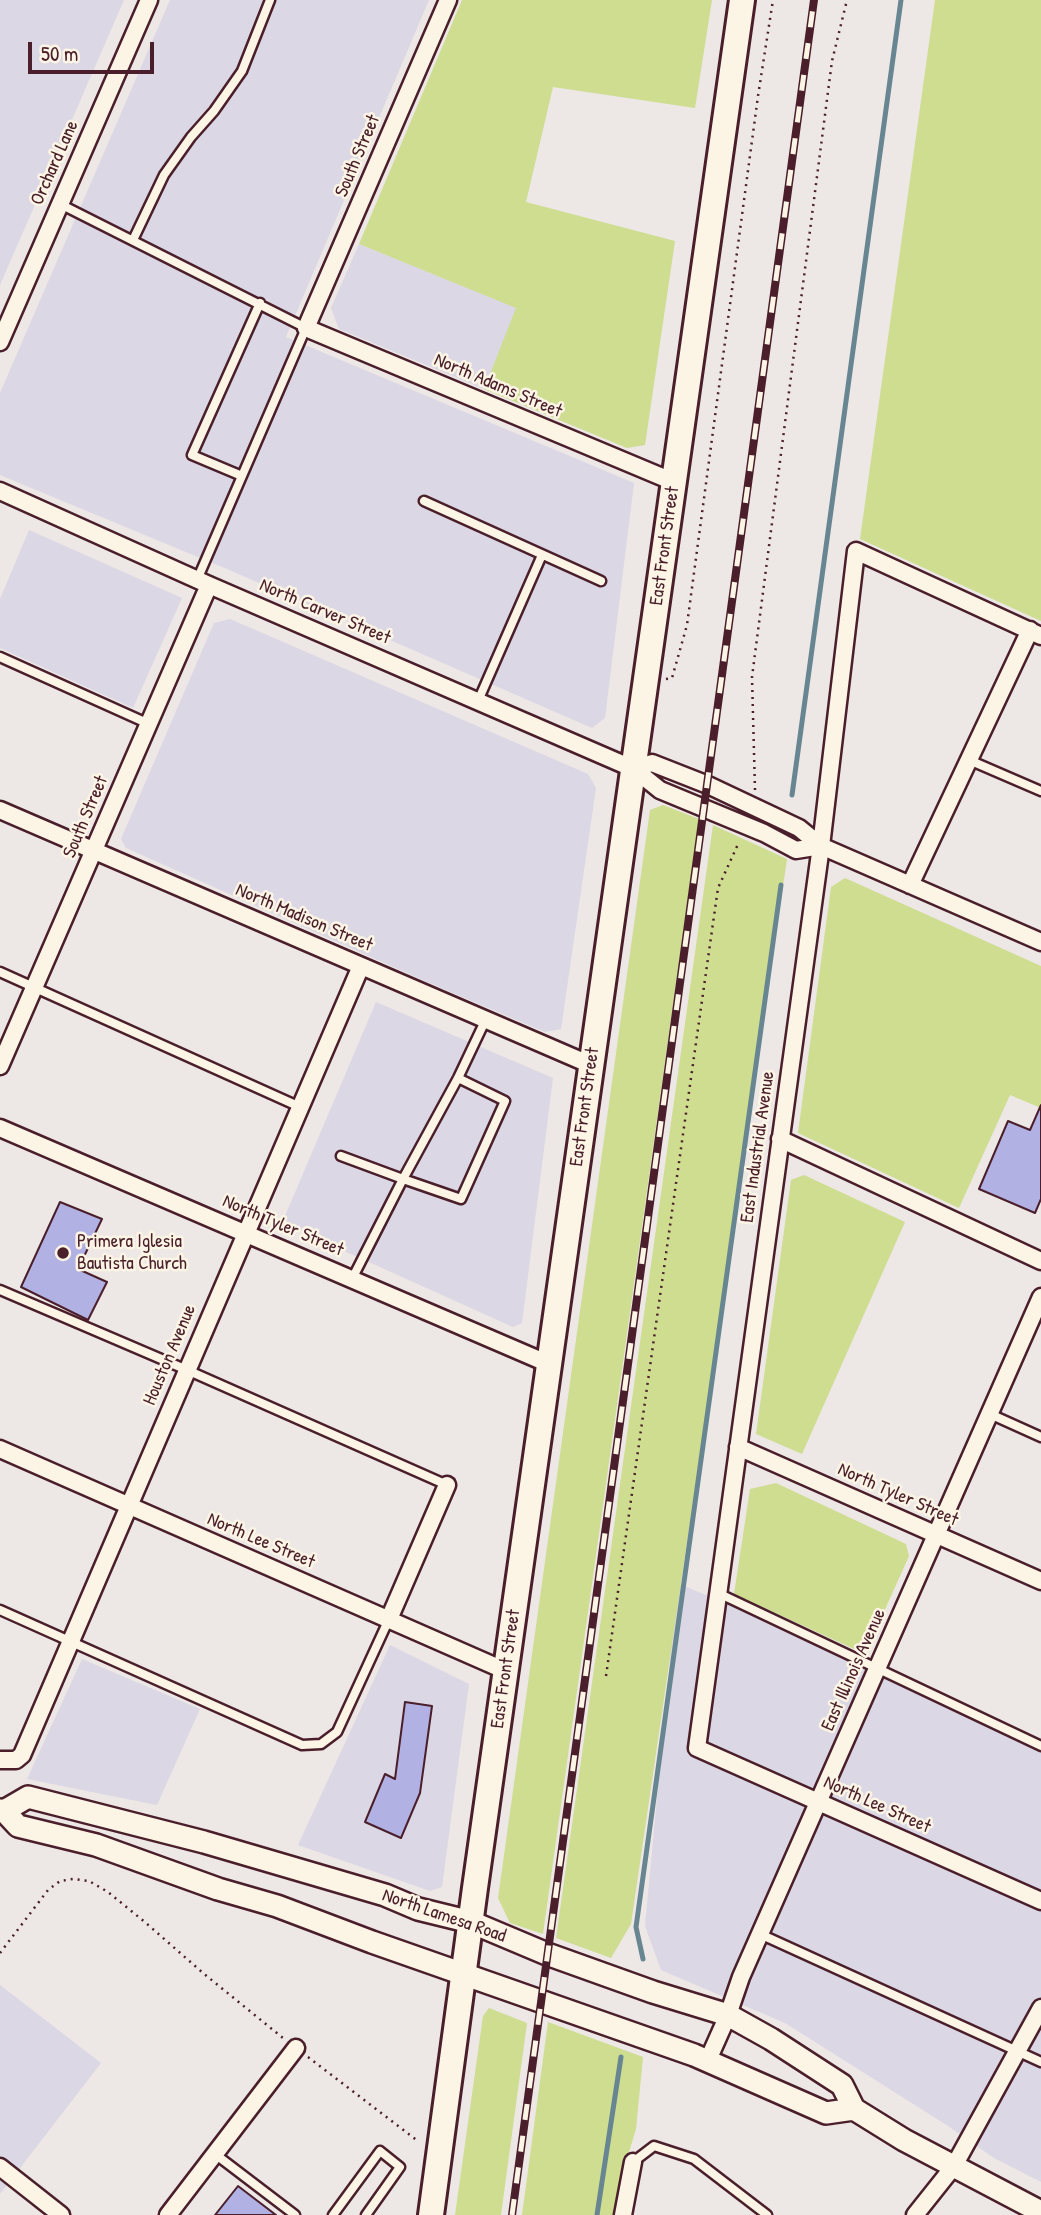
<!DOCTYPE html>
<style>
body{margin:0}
#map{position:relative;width:1041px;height:2215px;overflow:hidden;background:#ede7e5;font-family:"Patrick Hand",sans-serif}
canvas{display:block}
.scale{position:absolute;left:28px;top:42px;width:126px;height:32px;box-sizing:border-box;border:4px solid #4a1f2b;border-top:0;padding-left:9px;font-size:21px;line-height:24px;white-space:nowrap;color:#4a1f2b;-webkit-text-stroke:5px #fcf5e5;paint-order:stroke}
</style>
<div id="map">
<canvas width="1041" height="2215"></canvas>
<div class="scale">50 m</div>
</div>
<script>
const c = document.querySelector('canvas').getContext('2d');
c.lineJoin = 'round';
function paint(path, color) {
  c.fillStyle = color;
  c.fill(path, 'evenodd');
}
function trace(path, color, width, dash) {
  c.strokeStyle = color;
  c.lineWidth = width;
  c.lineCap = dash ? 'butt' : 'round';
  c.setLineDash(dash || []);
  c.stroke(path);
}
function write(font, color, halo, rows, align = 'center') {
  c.font = font + ' "Patrick Hand",sans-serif';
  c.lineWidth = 5;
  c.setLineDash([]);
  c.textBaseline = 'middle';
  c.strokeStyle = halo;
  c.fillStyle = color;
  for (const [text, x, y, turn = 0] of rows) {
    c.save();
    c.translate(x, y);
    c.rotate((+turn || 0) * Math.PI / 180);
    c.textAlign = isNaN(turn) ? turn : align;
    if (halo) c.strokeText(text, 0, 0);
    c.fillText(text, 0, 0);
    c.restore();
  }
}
paint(new Path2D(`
 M0 0H124L0 285Z
 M170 0H429L286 337 634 483 605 718 592 728 227 569 0 475V393Z
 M359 244 517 308 484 389 339 329 331 308Z
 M29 530 182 598 133 708 0 648V599Z
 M230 619 588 774 596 788 561 1029 545 1032 427 982 126 848 121 839 214 623Z
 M376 1002 553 1078 522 1323 513 1327 282 1223Z
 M677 1583 848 1654 1041 1739V2182L994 2158 945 2124 785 2023 661 1970 645 1926Z
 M390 1645 469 1684 442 1887 430 1891 298 1845Z
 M82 1659 200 1709 157 1805 27 1779Z
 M0 1985 101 2063 0 2194Z`), '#dbd7e4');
paint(new Path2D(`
 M462 0H712L695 108 553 87 526 202 675 241 645 445 627 448 484 389 516 308 359 244Z
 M935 0H1041V621L860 539Z
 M663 805 699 819 543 1934 510 1923 498 1898 650 810Z
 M713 825 787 859 631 1924 611 1958 556 1938Z
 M845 878 1041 966V1108L1010 1095 959 1208 798 1133 831 887Z
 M804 1175 905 1222 802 1454 756 1434 791 1180Z
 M776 1483 906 1544 909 1556 865 1654 734 1594 750 1489Z
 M489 2008 527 2023 501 2215H455L483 2016Z
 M548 2022 643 2057 636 2129 626 2162 618 2215H522Z`), '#cedd90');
trace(new Path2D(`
 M792 795 901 0
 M643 1959 636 1927 781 885
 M597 2215 621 2057`), '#678692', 5);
const building = new Path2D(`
 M1041 1105V1199L1035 1213 979 1189 1008 1121 1030 1130Z
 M60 1202 102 1219 78 1269 107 1282 88 1320 21 1287Z
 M405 1702 432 1706 420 1793 401 1838 365 1822 385 1774 395 1779Z
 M238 2186 276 2215H215Z`);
paint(building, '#b2b1e3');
trace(building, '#4a1f2b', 2);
const service = new Path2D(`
 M60 204 306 328 197 580
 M133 240 164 175 191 137 214 111 242 71 270 0
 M242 476 192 455 260 303
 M424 501 601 581
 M0 657 149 724
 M478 701 542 555
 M969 760 1041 791
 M0 972 300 1107
 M458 1078 505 1101 461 1199 403 1179 458 1078 486 1019
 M341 1156 403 1179 352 1279
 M0 1290 187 1370 447 1485
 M990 1414 1041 1437
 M718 1593 1041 1746
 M0 1610 302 1745 321 1744 337 1732 389 1619
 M760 1934 1041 2062
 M215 2154 295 2215
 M633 2162 654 2146 694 2159 767 2215
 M333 2215 380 2151 400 2167 366 2215`);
const minor = new Path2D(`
 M448 0 306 328 674 482
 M0 342 149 0
 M0 491 209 585 634 769 660 790 764 833 796 850 821 846
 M1041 636 856 551 821 846 697 1748 1041 1901
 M634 769 652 763 708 785 799 828 821 846 1041 942
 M0 810 591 1065
 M910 885 1030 630
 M0 1066 209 585
 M0 1128 549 1364
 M780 1139 1041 1261
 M738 1447 1041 1581
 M0 1449 506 1671
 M389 1619 447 1485
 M0 1760H16L22 1755 361 966
 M708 2060 728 2015 741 1977 1041 1297
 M0 2167 61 2215
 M168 2215 296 2048
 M623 2215 633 2162
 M915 2215 954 2166 1041 2008`);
const secondary = new Path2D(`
 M0 1810 4 1811 18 1826 96 1845 218 1889 277 1906 372 1942 694 2055 826 2113 854 2109
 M4 1811 28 1797 204 1842 385 1895 418 1909 471 1922 547 1954 653 1992 728 2015 771 2039 842 2085 854 2109 904 2140 1041 2212`);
const primary = new Path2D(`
 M431 2215 475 1888 742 0`);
trace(service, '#4a1f2b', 13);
trace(minor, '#4a1f2b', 21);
trace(secondary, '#4a1f2b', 26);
trace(primary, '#4a1f2b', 30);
trace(new Path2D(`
 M666 679 672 678 687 625 758 96 773 0
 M755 790 752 677 832 61 847 0
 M606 1676 718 888 739 842
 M0 1953 48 1890 60 1881 73 1879 89 1881 108 1892 146 1923 203 1973 283 2038
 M308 2057 419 2142`), '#4a1f2b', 2.5, [2, 5]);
trace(service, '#fcf5e5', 8);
trace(minor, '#fcf5e5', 16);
trace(secondary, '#fcf5e5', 21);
trace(primary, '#fcf5e5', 24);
const rail = new Path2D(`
 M512 2215 814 0`);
trace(rail, '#4a1f2b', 8);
trace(rail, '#fcf5e5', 5, [16]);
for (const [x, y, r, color] of [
 [63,1253,7,"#4a1f2b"]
]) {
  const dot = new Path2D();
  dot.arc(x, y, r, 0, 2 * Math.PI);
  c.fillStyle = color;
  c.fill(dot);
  trace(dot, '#fcf5e5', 2.5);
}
write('19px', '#4a1f2b', '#fcf5e5', [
 ["South Street",358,156,-67],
 ["Orchard Lane",55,163,-66],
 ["North Adams Street",498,386,23],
 ["East Front Street",665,546,-82],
 ["North Carver Street",325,612,23],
 ["South Street",86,817,-67],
 ["North Madison Street",304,918,23],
 ["East Front Street",585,1107,-82],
 ["East Industrial Avenue",758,1147,-82],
 ["North Tyler Street",283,1226,23],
 ["Houston Avenue",170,1355,-67],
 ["North Tyler Street",898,1495,24],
 ["North Lee Street",261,1541,23],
 ["East Front Street",506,1669,-82],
 ["East Illinois Avenue",854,1670,-66],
 ["North Lee Street",877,1805,24],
 ["North Lamesa Road",444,1916,19]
]);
write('19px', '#4a1f2b', '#fcf5e5', [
 ["Primera Iglesia",77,1242],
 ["Bautista Church",77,1264]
], 'left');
</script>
